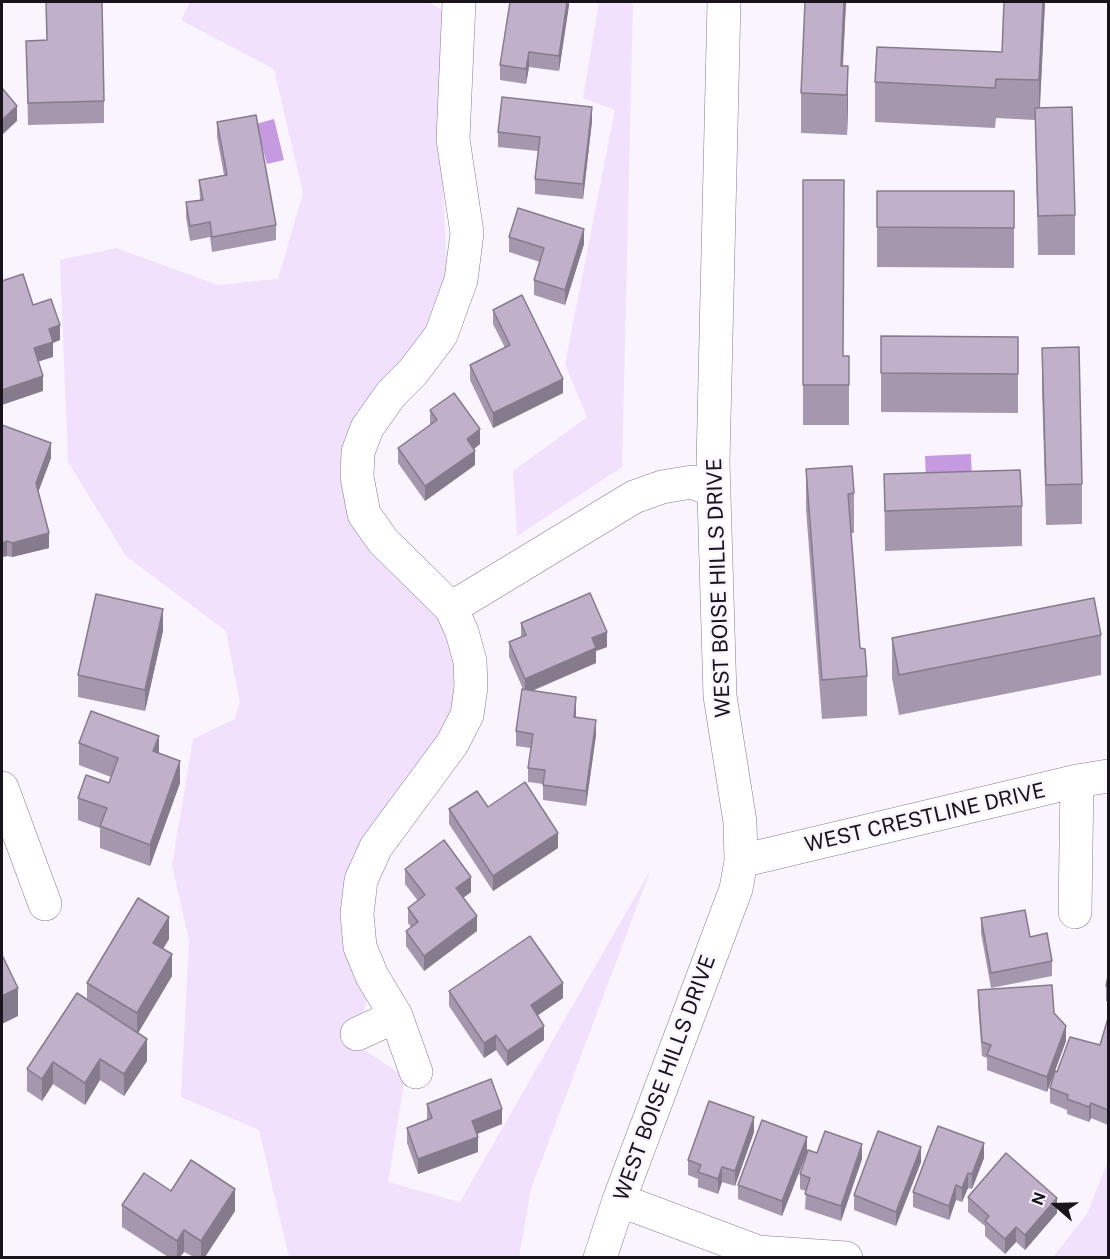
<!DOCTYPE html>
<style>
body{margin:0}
#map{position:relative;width:1110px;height:1259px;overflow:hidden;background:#faf4ff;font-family:"Public Sans",sans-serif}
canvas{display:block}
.frame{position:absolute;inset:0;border:3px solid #19131c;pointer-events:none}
.north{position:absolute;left:1026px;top:1175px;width:60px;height:60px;-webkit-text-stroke:4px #faf4ff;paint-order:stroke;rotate:290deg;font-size:16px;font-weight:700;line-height:24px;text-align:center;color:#19131c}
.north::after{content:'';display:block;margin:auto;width:21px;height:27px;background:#19131c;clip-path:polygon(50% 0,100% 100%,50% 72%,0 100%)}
</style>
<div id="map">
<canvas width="1110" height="1259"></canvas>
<div class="frame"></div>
<div class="north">N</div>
</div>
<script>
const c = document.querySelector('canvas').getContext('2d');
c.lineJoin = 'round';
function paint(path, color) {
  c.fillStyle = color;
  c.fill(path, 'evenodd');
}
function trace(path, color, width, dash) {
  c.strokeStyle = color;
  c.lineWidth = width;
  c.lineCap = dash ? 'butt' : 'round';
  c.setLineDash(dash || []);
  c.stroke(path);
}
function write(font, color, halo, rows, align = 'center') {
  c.font = font + ' "Public Sans",sans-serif';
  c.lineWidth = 5;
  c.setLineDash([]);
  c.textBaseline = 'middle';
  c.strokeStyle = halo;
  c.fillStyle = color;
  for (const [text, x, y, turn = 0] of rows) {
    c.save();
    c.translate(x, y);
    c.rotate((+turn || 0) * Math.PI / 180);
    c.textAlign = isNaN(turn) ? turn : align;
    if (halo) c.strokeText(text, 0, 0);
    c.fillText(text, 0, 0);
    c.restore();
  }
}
paint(new Path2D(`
 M190 2H429L449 15 440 115 447 277 427 331 357 412 339 470 352 521 388 568 439 620 456 660 458 698 442 733 370 827 344 879 345 942 369 994 354 1043 405 1077 388 1182 460 1202 651 869 531 1189 519 1257H289L259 1130 181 1097 189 940 172 865 193 739 235 719 240 702 226 631 126 556 68 462 60 260 116 248 218 285 278 279 303 193 274 69 181 20Z
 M599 2H633L622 467 517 536 513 471 587 417 565 364 615 110 583 98Z
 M1108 1161V1257H1053L1087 1214Z`), '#f1e1fc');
paint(new Path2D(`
 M274 119 284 160 267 164 256 124Z
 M971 454 972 477 926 480 925 456Z`), '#c59ae0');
const minor = new Path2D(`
 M451 608 634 497 662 487 692 482 713 490
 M2 788 45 904
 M741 861 1077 781 1108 776
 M1075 912 1077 781
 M357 1034 396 1016
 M416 1072 396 1016 372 976 360 947 357 914 361 880 376 847 452 744 467 715 471 687 470 661 462 632 451 608 383 541 364 514 357 477 358 452 367 428 391 394 413 372 441 335 461 280 467 233 453 139 459 2
 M619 1200 758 1252 846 1258
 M600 1258 619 1200 736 889 741 861 740 822 720 696 713 462 724 2`);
trace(minor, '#897a92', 34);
trace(minor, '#fff', 33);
paint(new Path2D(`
 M569 2 559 71 529 67 526 84 500 80V65Z
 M805 2H846L843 66 848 106 847 135 801 133V93Z
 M1045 2 1040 108 1075 215V255H1038L1035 120 996 118 995 128 875 122V82L1002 52Z
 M26 41 104 101V123L28 125Z
 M592 121 583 199 535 194V179L538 151 498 147V132Z
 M217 122 276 225V240L212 252 210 237 190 241 186 217V202L200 200 199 180 224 175 217 137Z
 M803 180 843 356H849V425H803Z
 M877 191H1014V268L877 267Z
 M509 237 584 244 565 305 534 295V280L540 262 509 252Z
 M493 310 563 393 493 428 470 380V365L505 348 493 324Z
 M881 336 1018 337V413L881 412Z
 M1042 348 1082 484V524L1046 525 1042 388Z
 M430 410 480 444 474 449 475 465 425 501 398 463V448L430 425Z
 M2 425 51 458 38 492 49 548 12 557 7 556 2 557Z
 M806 469 854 493V533H851L860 648 867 676V716L822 719 806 509Z
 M884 474 1022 506V546L885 551Z
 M521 623 607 647 596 651V663L532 690 576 712V717L596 735 586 806 543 800V784L528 782V768L531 748 516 746V731L523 689 509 657V642L521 637Z
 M163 631 145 711 78 697V675Z
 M1101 635V675L899 715 892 678V638Z
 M79 743 159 753 180 783 150 866 100 848V828L78 820V798L109 783 111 777 79 765Z
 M488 807 558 848 493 891 449 824V809Z
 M405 869 471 892 463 898 477 931 424 971 406 946V931L411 927 408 923V908L418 901 405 884Z
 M981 918 1052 961V976L991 988 981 933Z
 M169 939 163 949 172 976 138 1033 147 1061 124 1096 100 1080 85 1105 53 1084 42 1101 27 1091V1069L87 999V983Z
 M1108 976V1002L1106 1001V986Z
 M978 990 1054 1013 1066 1041 1055 1071 1057 1072 1100 1045 1108 1018V1125L1091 1118 1089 1122 1067 1114V1110L1050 1103V1088L1054 1071 1047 1092 987 1070V1058L982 1056 978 1005Z
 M449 991 563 998 538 1015 544 1040 507 1066 496 1050 484 1058 449 1006Z
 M427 1104 502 1124 477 1134 478 1152 418 1174 407 1143V1128L427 1120Z
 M754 1132 735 1186 722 1182 718 1194 698 1187V1179L688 1175V1160Z
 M807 1152 782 1216 738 1199V1185Z
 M817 1153 862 1159 841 1221 805 1209 806 1191 800 1189V1174Z
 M984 1158 972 1189 968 1188 962 1202 956 1200 949 1220 913 1207V1192Z
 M921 1162 896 1226 854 1210V1195Z
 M171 1191 235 1211 205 1257H194L184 1252 180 1257H168L122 1227V1205Z
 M968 1197 1057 1213 1025 1250 1016 1242 1005 1254 985 1236V1226L968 1212Z`), '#a597ae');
paint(new Path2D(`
 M567 2H569V6L559 71V56Z
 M844 2H846L841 95V66Z
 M1043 2H1045L1039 120V80Z
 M529 52V67L526 84V69Z
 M848 66V106L847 135V95Z
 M17 106V121L2 135V120Z
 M592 107V121L583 199V184Z
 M584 229V244L565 305V290Z
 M60 325V340L53 343V357L34 363V348L49 329Z
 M43 376V391L2 405V390Z
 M563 379V393L493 428V413Z
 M480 429V444L467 454V439Z
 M51 443V458L36 498V483Z
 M475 451V465L425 501V486Z
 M49 533V548L12 557V543Z
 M7 541V556L2 557V543Z
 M163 609V631L145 711V690Z
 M607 632V647L596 651V663L525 694V679L592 638Z
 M576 697V712L574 731V717Z
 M596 720V735L586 806V791Z
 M159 736V758L153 751Z
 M180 761V783L150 866V845Z
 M558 833V848L493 891V876Z
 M471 877V892L456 903V888Z
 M477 916V931L424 971V956Z
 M169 917V939L153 965V943Z
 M172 954V976L137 1035V1013Z
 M563 983V998L531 1020V1005Z
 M18 988V1016L2 1024V996Z
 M544 1026V1040L507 1066V1051Z
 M1066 1026V1041L1047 1092V1077Z
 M496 1035V1050L484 1058V1043Z
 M147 1039V1061L124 1096V1074Z
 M100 1059V1080L85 1105V1083Z
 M53 1062V1084L42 1101V1079Z
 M1091 1103V1118L1089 1122V1107Z
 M502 1109V1124L472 1136V1121Z
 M754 1117V1132L735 1186V1171Z
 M478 1137V1152L418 1174V1159Z
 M807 1137V1152L782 1216V1201Z
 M984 1143V1158L972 1189V1174Z
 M862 1144V1159L841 1221V1206Z
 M921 1147V1162L896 1226V1212Z
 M722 1167V1182L718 1194V1179Z
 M968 1173V1188L962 1202V1188Z
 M956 1185V1200L949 1220V1206Z
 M235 1189V1211L205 1257H201V1241Z
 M1057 1198V1213L1025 1250V1235Z
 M1016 1227V1242L1005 1254V1239Z
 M184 1230V1252L180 1257H177V1241Z`), '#867b8d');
const building = new Path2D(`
 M46 2H102L104 101 28 103 26 41 47 40Z
 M510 2H567L559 56 529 52 526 69 500 65Z
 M805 2H844L841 66H848L847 95 801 93Z
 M1004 2H1043L1039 80 996 79 995 88 875 82 877 47 1002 52Z
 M2 88 17 106 2 120Z
 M502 97 592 107 583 184 535 179 540 137 498 132Z
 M1072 107 1075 215 1038 216 1035 108Z
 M256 115 276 225 212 237 210 222 190 226 186 202 203 200 199 180 227 175 217 122Z
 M803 180H844L843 356H849V385H803Z
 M877 191H1014V228L877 227Z
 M518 208 584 229 565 290 534 280 544 248 509 237Z
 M23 274 33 305 51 299 60 325 49 329 53 342 34 348 43 376 2 390V281Z
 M522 295 563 379 493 413 470 365 510 345 493 310Z
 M881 336 1018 337V374L881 373Z
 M1079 347 1082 484 1046 485 1042 348Z
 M454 393 480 429 467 439 475 451 425 486 398 448 437 420 430 410Z
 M2 425 51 443 36 483 49 533 12 543 7 541 2 543Z
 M852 466 854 493 848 494 860 648 865 649 867 676 822 680 806 469Z
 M1020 470 1022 506 885 511 884 474Z
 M590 593 607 632 592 638 596 648 525 679 509 642 526 635 521 623Z
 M96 594 163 609 145 690 78 675Z
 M1094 598 1101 635 899 675 892 638Z
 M522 689 576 697 574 717 596 720 586 791 543 785 545 770 528 768 533 734 516 731Z
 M91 711 159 736 153 751 180 761 150 845 100 826 107 808 78 798 86 775 109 783 118 758 79 743Z
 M525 782 558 833 493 876 449 809 477 791 488 807Z
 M444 840 471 877 456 888 477 916 424 956 406 931 418 922 408 908 425 895 405 869Z
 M138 898 169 917 153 943 172 954 137 1013 87 983Z
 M1025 910 1030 937 1047 933 1052 961 991 973 981 918Z
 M530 936 563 983 531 1005 544 1026 507 1051 496 1035 484 1043 449 991Z
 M2 955 18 988 2 996Z
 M1108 976V987L1106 986Z
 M1052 985 1054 1013 1066 1026 1047 1077 987 1055 991 1045 982 1042 978 990Z
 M77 993 147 1039 124 1074 100 1059 85 1083 53 1062 42 1079 27 1069Z
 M1108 1018V1110L1091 1103 1089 1107 1067 1099 1068 1095 1050 1088 1055 1071 1057 1072 1070 1037 1100 1045Z
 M491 1079 502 1109 472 1121 478 1137 418 1159 407 1128 432 1118 427 1104Z
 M709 1101 754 1117 735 1171 722 1167 718 1179 698 1172 701 1165 688 1160Z
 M762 1120 807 1137 782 1201 738 1185Z
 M938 1126 984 1143 972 1174 968 1173 962 1188 956 1185 949 1206 913 1192Z
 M825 1131 862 1144 841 1206 805 1194 810 1178 800 1174 808 1150 817 1153Z
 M878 1131 921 1147 896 1212 854 1195Z
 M1006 1153 1057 1198 1025 1235 1016 1227 1005 1239 985 1221 989 1216 968 1197Z
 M191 1160 235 1189 201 1241 184 1230 177 1241 122 1205 144 1173 171 1191Z`);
paint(building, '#c0b0ca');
trace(building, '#867b8d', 1.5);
write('21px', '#19131c', '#faf4ff', [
 ["WEST BOISE HILLS DRIVE",719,588,-92],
 ["WEST CRESTLINE DRIVE",925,818,-13],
 ["WEST BOISE HILLS DRIVE",665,1078,-70]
]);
</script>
